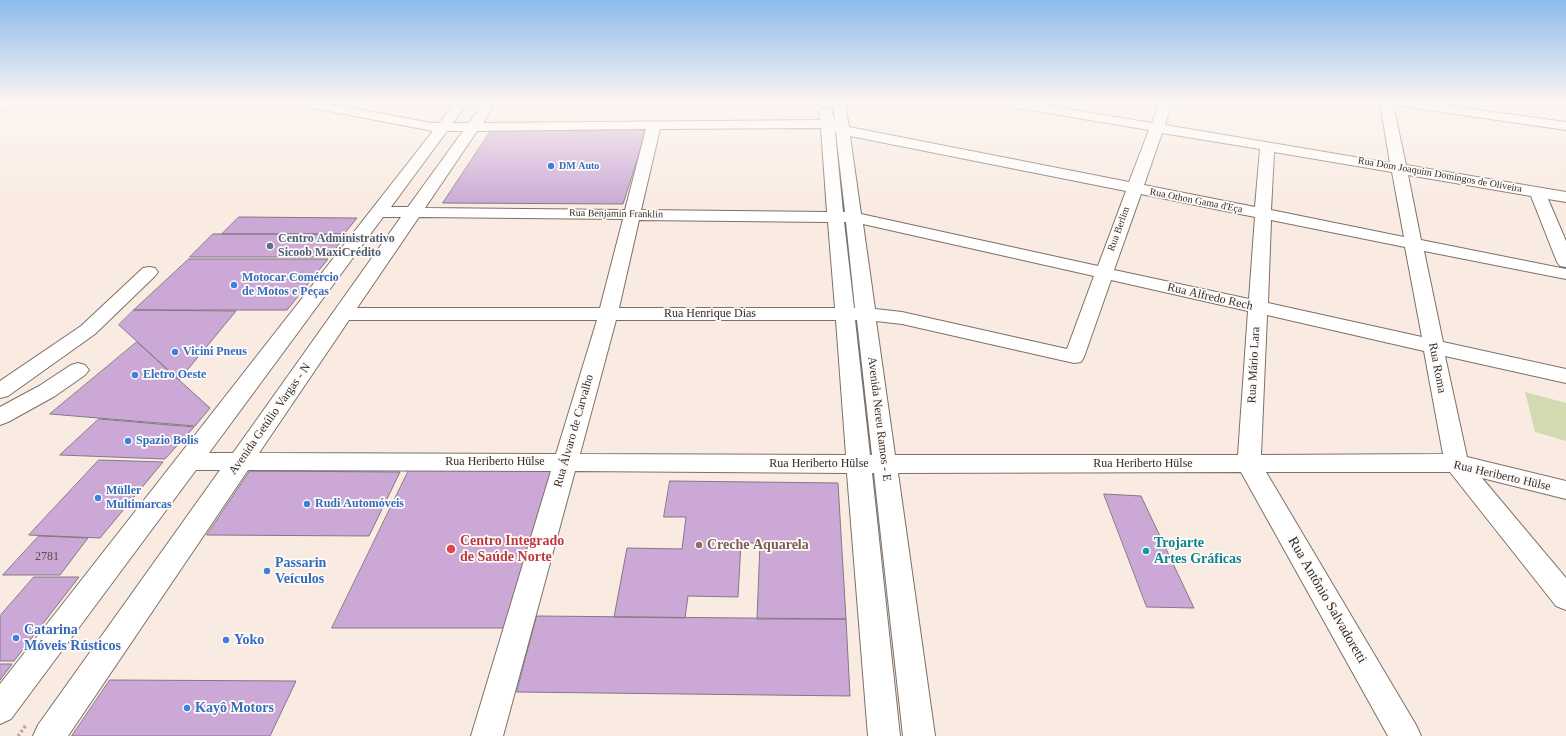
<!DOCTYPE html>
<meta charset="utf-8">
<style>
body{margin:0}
canvas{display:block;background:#f9ebe2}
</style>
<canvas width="1566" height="736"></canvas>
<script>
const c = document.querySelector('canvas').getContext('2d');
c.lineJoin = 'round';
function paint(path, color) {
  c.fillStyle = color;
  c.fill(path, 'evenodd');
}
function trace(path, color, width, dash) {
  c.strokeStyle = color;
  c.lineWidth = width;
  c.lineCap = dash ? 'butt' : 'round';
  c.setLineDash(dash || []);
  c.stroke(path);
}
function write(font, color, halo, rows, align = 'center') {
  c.font = font + ' Georgia,serif';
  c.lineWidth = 3.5;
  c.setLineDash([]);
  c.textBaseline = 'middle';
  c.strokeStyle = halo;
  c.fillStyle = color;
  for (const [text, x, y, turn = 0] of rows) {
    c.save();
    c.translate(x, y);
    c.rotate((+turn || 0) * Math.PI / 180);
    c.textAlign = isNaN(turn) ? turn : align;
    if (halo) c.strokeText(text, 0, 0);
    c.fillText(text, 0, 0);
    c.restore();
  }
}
paint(new Path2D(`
 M1525 392 1566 403V441L1535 432Z`), '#d4dab0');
const building = new Path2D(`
 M493 128 647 129 623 204 443 203Z
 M239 217 357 218 344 234H222Z
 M213 234H347L329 257H190Z
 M189 259H328L287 310H134Z
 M134 310 236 311 179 380 119 325Z
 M137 342 210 408 195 426 50 414Z
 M99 419 194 427 165 459 60 455Z
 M99 460 163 462 100 538 29 535Z
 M410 468 555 469 508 628H332Z
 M250 471 400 472 369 536 207 535Z
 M670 481 838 483 846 619H757L760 543H741L738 597 688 596 685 618 614 617 627 548 682 549 686 517H664Z
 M1104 494 1141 496 1194 608 1147 607Z
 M39 536 88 538 60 575H3Z
 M34 577H79L14 661H0V616Z
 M537 616 846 619 850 696 517 692Z
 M0 664H12L0 680Z
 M110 680 296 681 270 736H72Z`);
paint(building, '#cba8d5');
trace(building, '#817984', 1);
const minor = new Path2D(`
 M297 102H321L431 123H439L456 102H468L453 123H469L484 102H496L483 123 820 120 819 112 821 109H831L835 122 833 102H845L849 127 1129 182 1149 130 1006 106 1001 105 1000 102H1026L1152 123 1160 102H1172L1165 125 1390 163 1380 102H1420L1566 122V130L1393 105 1406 165 1566 192V202L1548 199 1566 241V267L1560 266 1557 262 1531 196 1408 175 1421 240 1566 269V279L1424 251 1443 342 1566 369V383L1445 356 1467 457 1566 481V499L1482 478 1566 578V610L1556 606 1450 472H1266L1416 725 1421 736H1388L1241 472 898 473 935 736H903L874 473H872L900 736H868L847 473 575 471 503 736H471L551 471 248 470 68 736H33L38 725 220 470H196L11 719 0 724V684L433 131 303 106 298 105ZM821 128 827 212 641 210 660 129ZM646 129 625 210 425 208 477 131ZM447 131H463L408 207H391ZM835 132H836L845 212H843ZM1162 133 1260 149 1255 207 1144 185ZM850 136 1126 191 1098 266 861 214ZM1274 152 1392 172 1404 237 1271 210ZM1141 194 1255 217 1249 299 1114 270ZM383 217H401L233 453H209ZM419 217 623 219 600 308H357ZM639 220 828 222 835 308H619ZM1271 220 1405 247 1422 337 1268 303ZM844 222H846L855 308H854ZM863 224 1094 276 1067 349 902 312 875 309ZM1111 280 1248 311 1238 455H895L876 321 902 324 1074 363 1081 362 1084 357ZM1267 315 1424 351 1443 454 1261 455ZM349 320H597L556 454 259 453ZM616 320H836L846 455 580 454ZM855 320H857L872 455H870Z
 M149 267 155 268 158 272 155 276 95 334 8 396 0 398V381L81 326 143 268Z
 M78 363 85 365 89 370 85 375 55 396 8 422 0 425V407L39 386 71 365Z`);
const major = new Path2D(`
 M0 102H17L5 111 0 112Z`);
trace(minor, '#7c7168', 2);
trace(major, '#cecccc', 2);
trace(new Path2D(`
 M18 736 26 725`), '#b4a9a2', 3.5, [2.5, 2.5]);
paint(minor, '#fff');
paint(major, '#fac4b8');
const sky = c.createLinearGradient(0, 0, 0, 205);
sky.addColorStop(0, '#8dbbec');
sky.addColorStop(0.5, '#fcf6f2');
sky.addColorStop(1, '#fcf6f200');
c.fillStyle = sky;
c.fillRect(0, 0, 1566, 205);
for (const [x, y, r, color] of [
 [551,166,4,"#3f7fe0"],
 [270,246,4,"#5c6f8a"],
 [234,285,4,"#3f7fe0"],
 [175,352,4,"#3f7fe0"],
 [135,375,4,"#3f7fe0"],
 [128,441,4,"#3f7fe0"],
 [98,498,4,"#3f7fe0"],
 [307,504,4,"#3f7fe0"],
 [699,545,4,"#8d6e63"],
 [451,549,5,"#e0444e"],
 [1146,551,4,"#0f9aa8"],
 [267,571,4,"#3f7fe0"],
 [16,638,4,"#3f7fe0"],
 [226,640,4,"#3f7fe0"],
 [187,708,4,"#3f7fe0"]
]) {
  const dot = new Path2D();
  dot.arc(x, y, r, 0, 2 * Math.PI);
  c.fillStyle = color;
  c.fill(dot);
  trace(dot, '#fefbf9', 1.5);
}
write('bold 10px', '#366cbe', '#fefbf9', [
 ["DM Auto",559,166]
], 'left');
write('10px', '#312c29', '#fefbf9', [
 ["Rua Dom Joaquim Domingos de Oliveira",1440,175,10],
 ["Rua Othon Gama d'Eça",1196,201,11],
 ["Rua Benjamin Franklin",616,214,1],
 ["Rua Berlim",1119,229,-70]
]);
write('bold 12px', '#4e5e75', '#fefbf9', [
 ["Centro Administrativo",278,239],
 ["Sicoob MaxiCrédito",278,253]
], 'left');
write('bold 12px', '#366cbe', '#fefbf9', [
 ["Motocar Comércio",242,278],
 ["de Motos e Peças",242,292],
 ["Vicini Pneus",183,352],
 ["Eletro Oeste",143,375],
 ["Spazio Bolis",136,441],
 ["Müller",106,491],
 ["Multimarcas",106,505],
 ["Rudi Automóveis",315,504]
], 'left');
write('12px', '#312c29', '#fefbf9', [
 ["Rua Alfredo Rech",1210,297,13],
 ["Rua Henrique Dias",710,314],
 ["Rua Mário Lara",1254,365,-87],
 ["Rua Roma",1437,368,79],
 ["Avenida Getúlio Vargas - N",270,419,-55],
 ["Avenida Nereu Ramos - E",879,419,83],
 ["Rua Álvaro de Carvalho",574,431,-74],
 ["Rua Heriberto Hülse",495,462],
 ["Rua Heriberto Hülse",819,464],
 ["Rua Heriberto Hülse",1143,464],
 ["Rua Heriberto Hülse",1502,476,13]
]);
write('12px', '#584b54', null, [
 ["2781",47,557]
]);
write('bold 14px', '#be3a42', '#fefbf9', [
 ["Centro Integrado",460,541],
 ["de Saúde Norte",460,557]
], 'left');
write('bold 14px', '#0d838f', '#fefbf9', [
 ["Trojarte",1154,543],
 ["Artes Gráficas",1154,559]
], 'left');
write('bold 14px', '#785e54', '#fefbf9', [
 ["Creche Aquarela",707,545]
], 'left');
write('bold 14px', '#366cbe', '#fefbf9', [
 ["Passarin",275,563],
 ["Veículos",275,579],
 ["Catarina",24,630],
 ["Móveis Rústicos",24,646],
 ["Yoko",234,640],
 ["Kayô Motors",195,708]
], 'left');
write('14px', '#312c29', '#fefbf9', [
 ["Rua Antônio Salvadoretti",1327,600,60]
]);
</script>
